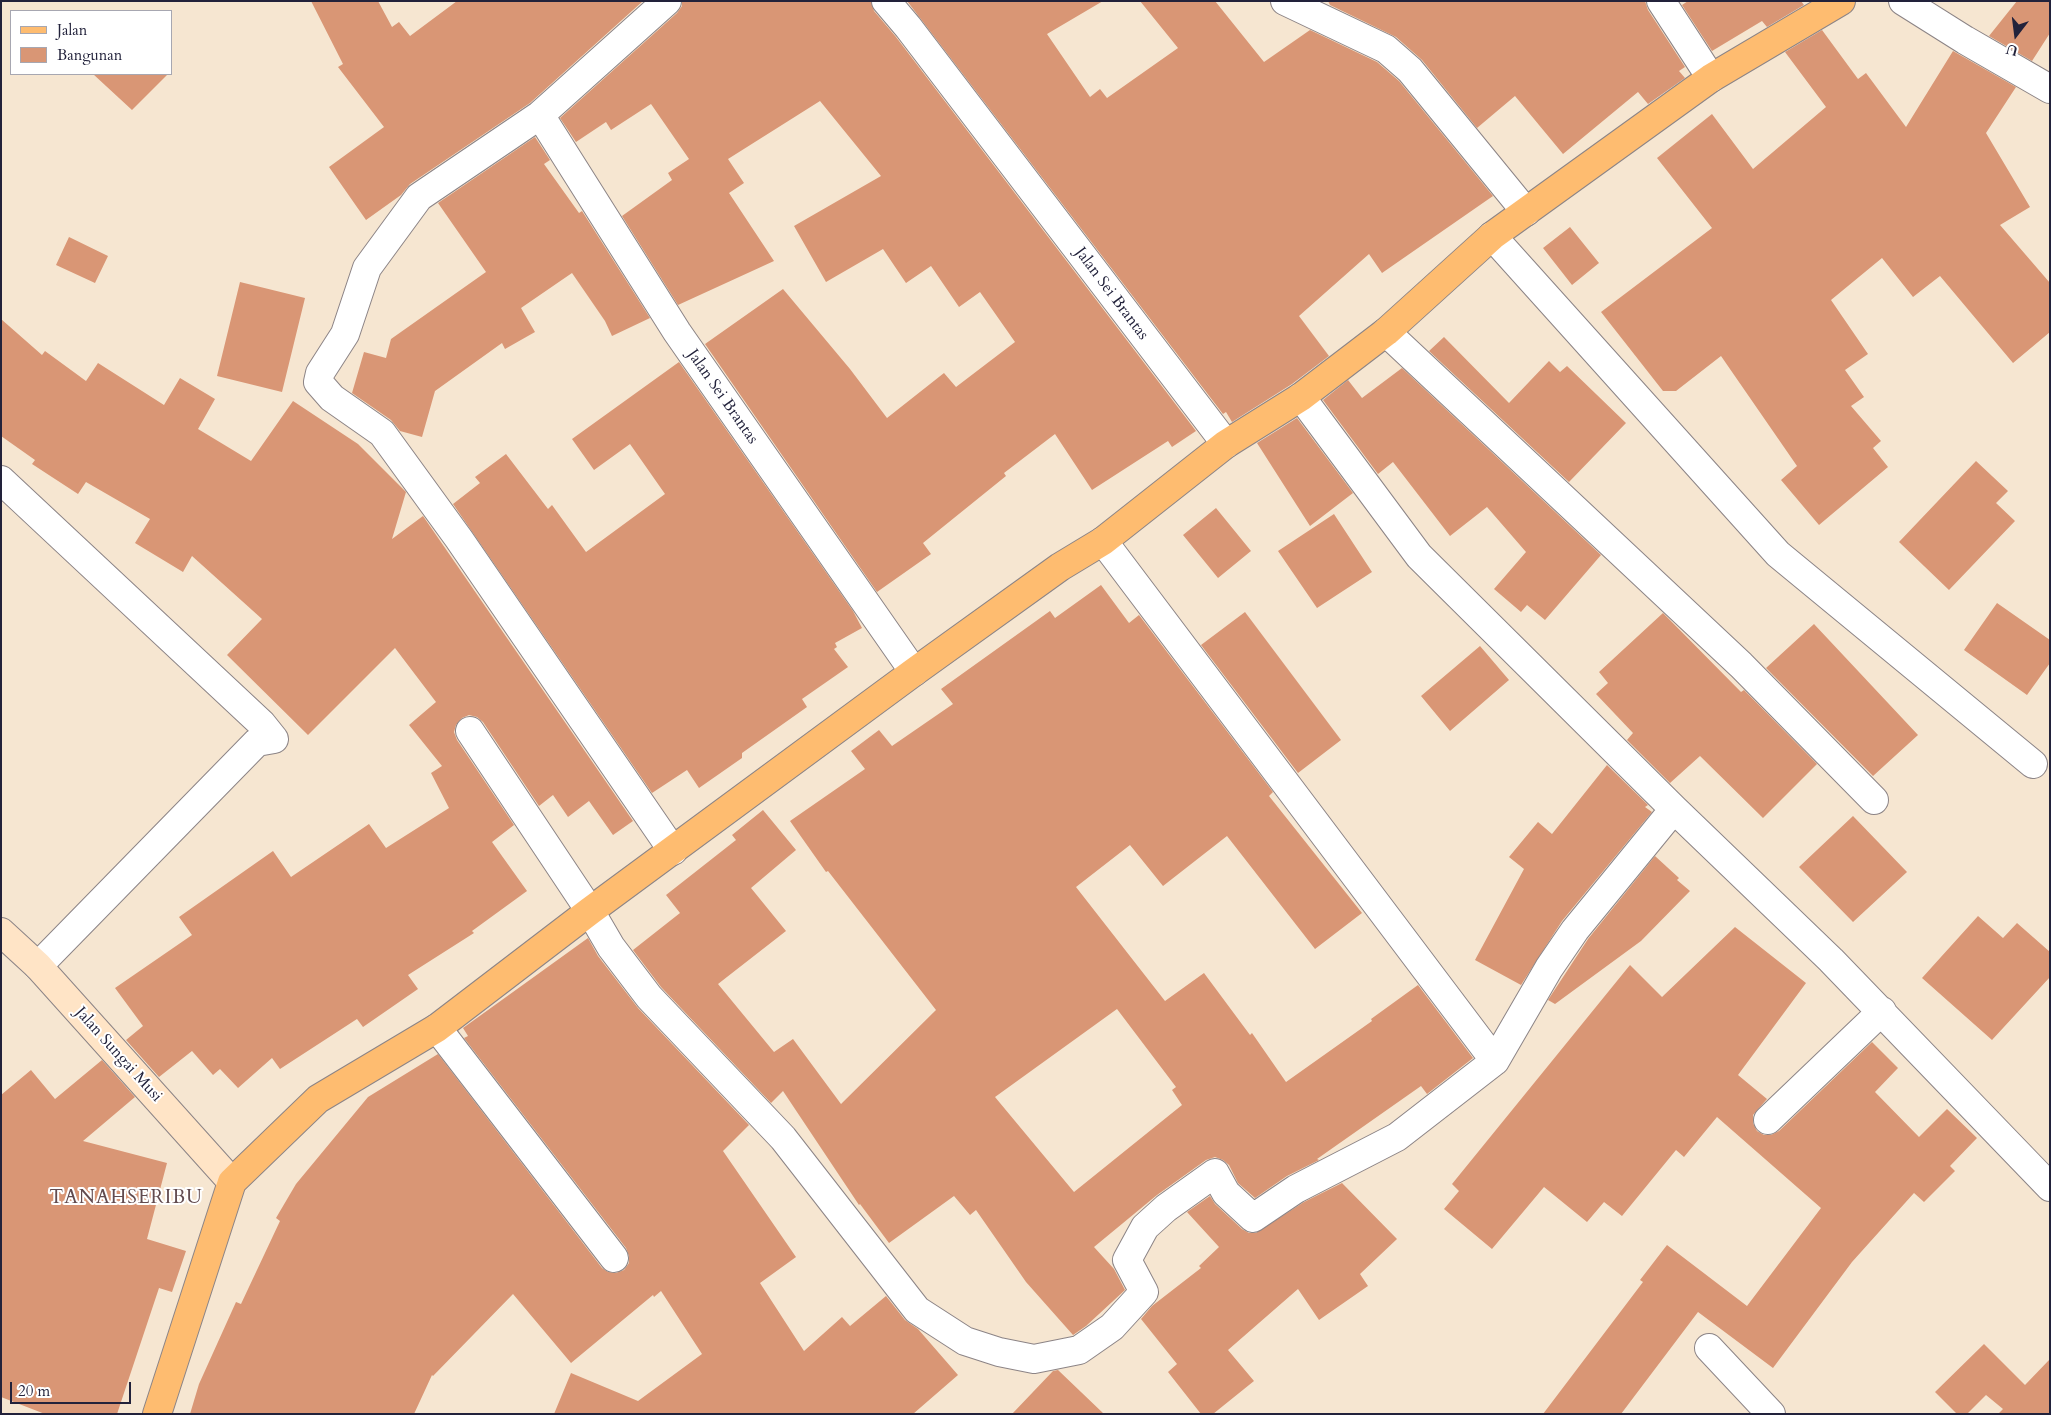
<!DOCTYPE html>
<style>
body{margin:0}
#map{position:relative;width:2051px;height:1415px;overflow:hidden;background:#f6e6d1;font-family:Cardo,serif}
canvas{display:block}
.frame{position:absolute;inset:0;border:2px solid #22223b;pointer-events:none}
.legend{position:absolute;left:10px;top:10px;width:162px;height:65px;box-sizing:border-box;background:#fff;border:1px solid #a7a7b1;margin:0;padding:6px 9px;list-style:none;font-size:15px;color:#22223b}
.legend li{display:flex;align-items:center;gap:10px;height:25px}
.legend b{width:25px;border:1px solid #a7a7b1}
.north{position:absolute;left:1991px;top:10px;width:50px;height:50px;-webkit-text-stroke:4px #fff;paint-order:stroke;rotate:195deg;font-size:14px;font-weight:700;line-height:20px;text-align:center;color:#22223b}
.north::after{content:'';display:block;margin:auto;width:18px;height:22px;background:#22223b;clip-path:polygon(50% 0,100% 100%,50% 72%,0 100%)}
.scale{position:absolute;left:10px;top:1382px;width:121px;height:22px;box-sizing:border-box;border:2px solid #22223b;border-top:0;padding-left:6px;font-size:15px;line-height:18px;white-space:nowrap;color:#22223b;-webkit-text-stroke:4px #fff;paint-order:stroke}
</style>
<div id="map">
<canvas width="2051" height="1415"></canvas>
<div class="frame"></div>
<ul class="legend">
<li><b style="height:6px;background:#febc70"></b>Jalan</li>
<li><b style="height:14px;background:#d99675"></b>Bangunan</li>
</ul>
<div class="north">U</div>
<div class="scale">20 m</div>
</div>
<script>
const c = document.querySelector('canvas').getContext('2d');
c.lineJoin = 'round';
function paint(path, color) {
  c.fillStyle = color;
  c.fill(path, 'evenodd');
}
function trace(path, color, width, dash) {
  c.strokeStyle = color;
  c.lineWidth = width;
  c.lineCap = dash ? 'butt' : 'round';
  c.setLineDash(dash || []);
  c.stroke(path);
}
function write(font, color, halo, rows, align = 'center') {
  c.font = font + ' Cardo,serif';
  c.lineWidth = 4;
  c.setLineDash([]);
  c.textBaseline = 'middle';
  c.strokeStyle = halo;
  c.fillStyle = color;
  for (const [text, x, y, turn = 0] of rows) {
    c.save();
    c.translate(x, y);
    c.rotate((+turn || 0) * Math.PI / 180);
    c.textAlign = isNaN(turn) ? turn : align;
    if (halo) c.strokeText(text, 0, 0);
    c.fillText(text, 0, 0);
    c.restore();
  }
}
paint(new Path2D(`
 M311 1H378L392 27 399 22 410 36 457 1H643L530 103 410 184 401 195 366 220 329 167 384 127 338 67 343 64Z
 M682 1H871L874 11 896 37 1196 431 1172 447 1168 441 1092 490 1055 434 1004 473 1006 476 923 543 931 554 877 592 705 344 783 289 850 369 887 418 944 373 956 387 1015 342 980 292 959 307 931 266 906 283 883 249 826 282 794 226 881 176 820 101 728 159 744 183 729 193 774 261 678 305 622 216 672 180 668 173 689 159 651 104 611 130 606 122 576 142 560 118 677 13 682 6Z
 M907 1H1103L1047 34 1090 97 1100 89 1107 98 1178 48 1140 1H1215L1264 62 1310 30 1377 62 1399 81 1493 196 1382 273 1369 254 1299 316 1329 356 1292 384 1232 422 1226 412 1223 414Z
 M1328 1H1645L1648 10 1685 67 1679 71 1685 78 1648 104 1638 92 1563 154 1515 96 1477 128 1422 60 1396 37 1330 5Z
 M1688 1H1801L1804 5 1767 27 1762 21 1712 51 1682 5Z
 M2017 1H2050V33L2032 61 1989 36Z
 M1822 30 1858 79 1866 73 1906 127 1953 51 2016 87 1986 133 2030 207 2000 225 2050 283V332L2013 363 1940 276 1913 297 1882 258 1831 300 1868 354 1845 370 1864 397 1851 406 1881 441 1873 448 1888 467 1819 525 1781 480 1797 466 1721 356 1676 391H1663L1601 312 1712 228 1657 158 1712 114 1753 169 1826 107 1785 52Z
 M93 74H168L132 110Z
 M535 137 550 160 544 164 579 213 582 211 650 318 612 336 605 321 572 273 521 308 535 332 505 349 502 343 435 391 422 437 400 431 391 420 352 393 364 352 386 358 391 339 486 272 438 203Z
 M1570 227 1599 263 1572 285 1543 248Z
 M69 237 108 256 95 283 56 265Z
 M240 282 305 298 282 392 217 376Z
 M1 319 42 355 45 351 86 381 98 363 164 405 180 378 215 399 198 429 251 461 293 401 358 444 406 492 392 539 423 516 633 821 613 835 589 801 568 817 553 795 539 806 483 722 477 717 469 715 462 718 456 725 454 732 457 740 514 825 492 842 527 891 472 931 474 933 408 975 418 989 363 1027 357 1019 280 1069 272 1058 238 1088 220 1069 213 1075 192 1051 159 1077 126 1040 143 1026 115 988 192 935 179 917 273 851 291 877 369 824 386 848 449 808 431 773 442 766 409 725 436 702 395 648 308 735 227 655 262 619 192 556 183 572 135 543 150 519 86 482 78 494 32 464 35 460 1 436Z
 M1444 337 1509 403 1549 361 1560 372 1567 366 1626 423 1569 482 1429 351Z
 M679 362 853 611 862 628 835 643 837 647 834 649 848 667 802 699 807 707 742 753V758L699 788 687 770 652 793 453 504 480 483 475 477 506 454 548 509 552 505 586 552 665 494 630 444 594 470 572 439Z
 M1402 368 1601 555 1545 620 1527 605 1521 612 1494 589 1526 552 1487 507 1450 536 1393 462 1378 474 1323 400 1348 380 1362 398Z
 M1297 418 1353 493 1310 526 1257 443Z
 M1976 461 2008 491 1996 503 2015 521 1949 590 1899 542Z
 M1216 508 1251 551 1218 578 1183 535Z
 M1334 514 1372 572 1317 608 1278 551Z
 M1101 585 1129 623 1139 615 1273 792 1269 796 1362 913 1315 949 1227 836 1163 886 1130 845 1076 887 1165 1001 1204 973 1250 1035 1252 1033 1286 1082 1372 1021 1371 1019 1418 985 1473 1058 1427 1094 1421 1086 1317 1159 1319 1160 1287 1176 1255 1198 1238 1183 1229 1165 1223 1160 1215 1157 1206 1160 1157 1195 1094 1247 1114 1269 1125 1290 1086 1326 1073 1335 1026 1282 976 1210 970 1215 954 1196 889 1243 860 1204 859 1205 783 1091 771 1103 661 987 633 950 680 913 666 895 736 840 732 835 763 810 796 850 751 888 786 931 718 984 774 1052 793 1039 841 1104 936 1010 828 871 826 872 790 821 865 769 851 751 879 730 892 746 953 704 941 689 1050 611 1055 618ZM1117 1009 1176 1087 1172 1090 1182 1105 1074 1192 995 1097Z
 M1997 603 2050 640V663L2027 695 1964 650Z
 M1245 612 1341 740 1298 773 1201 645Z
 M1663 613 1741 692 1744 690 1817 764 1763 818 1700 756 1670 783 1627 740 1633 733 1596 694 1608 683 1599 672Z
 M1814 624 1918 735 1873 776 1766 668Z
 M1480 646 1509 680 1450 731 1421 696Z
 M1607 765 1648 805 1645 807 1652 812 1562 921 1521 985 1475 960 1524 869 1509 857 1538 822 1552 834Z
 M1853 816 1907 872 1853 922 1799 867Z
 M1655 856 1679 878 1677 880 1690 891 1641 941 1555 1004 1548 1000 1588 939Z
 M1978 916 2003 938 2017 923 2050 952V977L1992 1040 1922 978Z
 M1735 927 1806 983 1738 1075 1767 1099 1753 1115V1123L1757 1131 1764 1135H1771L1779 1131 1872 1042 1898 1068 1875 1092 1919 1137 1947 1109 1977 1138 1950 1166 1955 1171 1924 1202 1914 1193 1852 1262 1773 1368 1698 1312 1621 1414H1543L1643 1282 1640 1280 1667 1245 1747 1306 1821 1208 1717 1117 1684 1157 1676 1150 1622 1216 1604 1202 1587 1222 1544 1187 1492 1249 1444 1209 1459 1191 1452 1184 1630 965 1662 997Z
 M588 938 598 956 638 1008 749 1125 723 1151 796 1257 760 1283 804 1351 842 1317 850 1326 886 1296 905 1320 918 1329 958 1375 913 1414H554L571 1373 638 1401 702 1354 661 1291 654 1297 653 1295 571 1363 513 1294 433 1376 432 1375 414 1414H190L199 1384 236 1302 241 1304 280 1221 276 1218 296 1184 368 1097 438 1054 602 1268 608 1272 616 1273 624 1270 629 1263V1256L626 1248 464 1038 468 1036 463 1028Z
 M102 1060 135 1097 83 1141 167 1163 147 1239 186 1251 172 1292 159 1288 117 1414H45L1 1397V1095L31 1070 55 1099Z
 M1342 1183 1397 1239 1360 1274 1368 1286 1319 1320 1298 1289 1228 1350 1254 1381 1213 1414H1201L1168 1372 1177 1364 1141 1319 1152 1306 1201 1268 1199 1266 1219 1247 1187 1212 1210 1196 1215 1204 1242 1229 1249 1233H1256L1304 1202Z
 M1984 1344 2025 1385 2050 1359V1414H1998L2003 1409 1986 1395 1967 1414H1957L1935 1392Z
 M1058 1370 1104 1414H1012L1053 1371Z`), '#d99675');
const minor = new Path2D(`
 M667 1 540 115 419 197 367 268 345 334 320 373 318 382 332 398 382 433 459 539 673 851
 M886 1 908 27 1226 444
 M1285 1 1386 49 1410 70 1526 212
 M1661 1 1711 78
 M1903 1 1965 40 2050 89
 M540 115 677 332 914 672
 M1492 236 1778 554 2033 764
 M1386 332 1741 665 1874 800
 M1301 397 1419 556 1674 809 1831 960 2050 1187
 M1 480 262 724 274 739 257 742 38 966
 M1103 541 1495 1061
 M470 731 590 911 611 947 649 997 783 1138 917 1310 965 1341 999 1352 1034 1359 1079 1350 1112 1327 1144 1292 1127 1260 1145 1227 1166 1208 1215 1173 1226 1193 1253 1218 1296 1189 1397 1137 1495 1061 1549 968 1575 930 1674 809
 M437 1028 614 1258
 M1768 1120 1882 1011
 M1709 1348 1771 1414`);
const secondary = new Path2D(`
 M1 932 38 966 232 1182`);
const primary = new Path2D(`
 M157 1414 232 1182 318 1099 437 1028 590 911 914 672 1060 567 1103 541 1226 444 1301 397 1386 332 1492 236 1711 78 1841 1`);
trace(minor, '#8c8486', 30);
trace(secondary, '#8c8486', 30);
trace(primary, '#8c8486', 30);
trace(minor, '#fff', 28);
trace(secondary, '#ffe4c6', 28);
trace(primary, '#febc70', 28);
write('16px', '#22223b', '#fff', [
 ["Jalan Sei Brantas",1111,294,53],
 ["Jalan Sei Brantas",722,397,55],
 ["Jalan Sungai Musi",118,1055,48]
]);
c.letterSpacing = '1px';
write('19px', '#624b4f', '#fff', [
 ["TANAHSERIBU",126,1199]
]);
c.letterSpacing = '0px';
</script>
